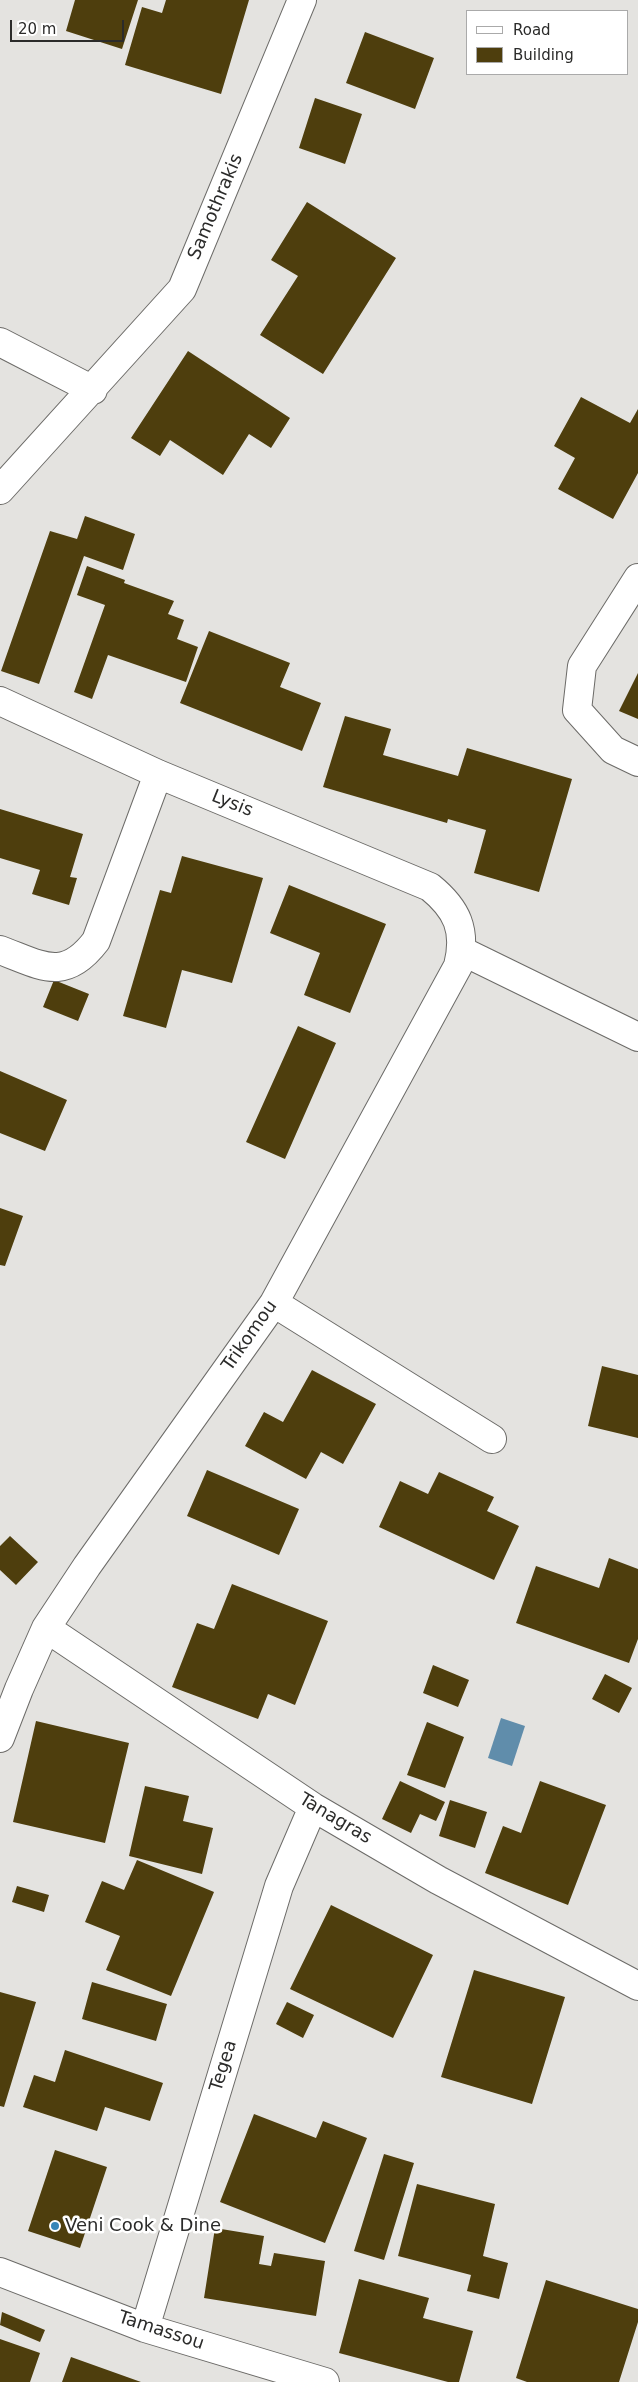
<!DOCTYPE html>
<style>
body{margin:0}
#map{position:relative;width:638px;height:2382px;overflow:hidden;background:#e4e3e0;font-family:"DejaVu Sans",sans-serif}
canvas{display:block}
.legend{position:absolute;left:466px;top:10px;width:162px;height:65px;box-sizing:border-box;background:#fff;border:1px solid #aaa;margin:0;padding:6px 9px;list-style:none;font-size:15px;color:#2b2b2a}
.legend li{display:flex;align-items:center;gap:10px;height:25px}
.legend b{width:25px;border:1px solid #aaa}
.scale{position:absolute;left:10px;top:20px;width:114px;height:22px;box-sizing:border-box;border:2px solid #2b2b2a;border-top:0;padding-left:6px;font-size:15px;line-height:18px;white-space:nowrap;color:#2b2b2a;-webkit-text-stroke:4px #fff;paint-order:stroke}
</style>
<div id="map">
<canvas width="638" height="2382"></canvas>
<ul class="legend">
<li><b style="height:6px;background:#fff"></b>Road</li>
<li><b style="height:14px;background:#4e3e0d"></b>Building</li>
</ul>
<div class="scale">20 m</div>
</div>
<script>
const c = document.querySelector('canvas').getContext('2d');
c.lineJoin = 'round';
function paint(path, color) {
  c.fillStyle = color;
  c.fill(path, 'evenodd');
}
function trace(path, color, width, dash) {
  c.strokeStyle = color;
  c.lineWidth = width;
  c.lineCap = dash ? 'butt' : 'round';
  c.setLineDash(dash || []);
  c.stroke(path);
}
function write(font, color, halo, rows, align = 'center') {
  c.font = font + ' "DejaVu Sans",sans-serif';
  c.lineWidth = 5;
  c.setLineDash([]);
  c.textBaseline = 'middle';
  c.strokeStyle = halo;
  c.fillStyle = color;
  for (const [text, x, y, turn = 0] of rows) {
    c.save();
    c.translate(x, y);
    c.rotate((+turn || 0) * Math.PI / 180);
    c.textAlign = isNaN(turn) ? turn : align;
    if (halo) c.strokeText(text, 0, 0);
    c.fillText(text, 0, 0);
    c.restore();
  }
}
paint(new Path2D(`
 M501 1718 525 1726 512 1766 488 1758Z`), '#608dab');
paint(new Path2D(`
 M75 0H138L122 49 66 31Z
 M166 0H249L221 94 125 65 142 7 162 13Z
 M365 32 434 58 415 109 346 83Z
 M315 98 362 114 345 164 299 148Z
 M307 202 396 258 323 374 260 335 298 276 271 260Z
 M188 351 290 418 271 448 249 434 223 475 170 440 160 456 131 438Z
 M581 397 630 423 638 409V473L613 519 558 489 575 458 554 446Z
 M85 516 135 534 123 570 84 556 39 684 1 671 50 531 77 539Z
 M87 566 125 580 124 583 174 601 168 614 184 620 177 639 198 647 186 682 108 655 92 699 74 692 105 605 77 595Z
 M209 631 290 663 280 687 321 703 302 751 180 703Z
 M638 673V719L619 711Z
 M345 716 391 729 383 755 458 776 467 748 572 779 539 892 474 873 486 830 448 819 447 823 323 787Z
 M0 809 83 834 70 877 77 878 69 905 32 894 40 870 0 858Z
 M182 856 263 878 232 983 182 970 166 1028 123 1016 160 890 171 893Z
 M289 885 386 924 350 1013 304 995 320 953 270 933Z
 M54 980 89 994 78 1021 43 1007Z
 M298 1026 336 1043 285 1159 246 1142Z
 M0 1071 67 1100 45 1151 0 1133Z
 M0 1208 23 1216 5 1266 0 1265Z
 M602 1366 638 1375V1438L588 1426Z
 M312 1370 376 1404 343 1464 321 1452 306 1479 245 1446 264 1412 283 1422Z
 M207 1470 299 1509 279 1555 187 1516Z
 M439 1472 494 1497 487 1511 519 1526 494 1580 379 1527 400 1481 428 1494Z
 M10 1536 38 1562 16 1585 0 1570V1546Z
 M609 1558 638 1569V1639L629 1663 516 1623 536 1566 599 1588Z
 M232 1584 328 1621 295 1705 268 1694 258 1719 172 1687 197 1623 214 1629Z
 M433 1665 469 1680 458 1707 423 1693Z
 M605 1674 632 1688 619 1713 592 1699Z
 M36 1721 129 1743 105 1843 13 1822Z
 M427 1722 464 1737 445 1788 407 1775Z
 M400 1781 445 1802 436 1821 420 1814 411 1833 382 1819Z
 M540 1781 606 1805 568 1905 485 1873 503 1826 521 1833Z
 M145 1786 189 1796 183 1821 213 1828 202 1874 129 1856Z
 M450 1800 487 1812 475 1848 439 1836Z
 M137 1860 214 1892 171 1996 106 1970 120 1936 85 1922 102 1881 124 1890Z
 M17 1886 49 1895 44 1912 12 1902Z
 M331 1905 433 1955 393 2038 290 1989Z
 M474 1970 565 1997 532 2104 441 2077Z
 M92 1982 167 2004 156 2041 82 2019Z
 M0 1992 36 2002 4 2107 0 2106Z
 M287 2002 314 2015 303 2038 276 2024Z
 M65 2050 163 2083 150 2121 105 2107 97 2131 23 2107 34 2075 55 2082Z
 M254 2114 316 2138 323 2121 367 2138 325 2243 220 2202Z
 M55 2150 107 2167 80 2248 28 2231Z
 M384 2154 414 2163 384 2260 354 2251Z
 M417 2184 495 2204 483 2256 508 2263 499 2299 467 2291 471 2275 398 2256Z
 M215 2228 264 2236 259 2264 271 2266 274 2253 325 2261 316 2316 204 2298Z
 M359 2279 429 2298 423 2318 473 2331 459 2382H448L339 2353Z
 M546 2280 638 2309V2322L619 2382H527L516 2378Z
 M2 2312 45 2330 40 2342 0 2325Z
 M0 2339 40 2353 30 2382H0Z
 M71 2357 141 2382H62Z`), '#4e3e0d');
const minor = new Path2D(`
 M0 342 93 390
 M0 490 182 289 302 0
 M638 578 582 666 577 710 613 750 638 762
 M0 701 158 774 430 887C457 909 467 930 458 966L274 1303 87 1566 46 1628 19 1689 0 1738
 M0 950C41 965 64 983 96 941L158 774
 M462 951 638 1037
 M274 1303 492 1439
 M46 1628 313 1807 438 1880 638 1986
 M0 2272 145 2328 325 2382
 M145 2328 279 1886 313 1807`);
trace(minor, '#6c6b68', 30);
trace(minor, '#fff', 28);
for (const [x, y, r, color] of [
 [55,2226,5,"#3585b7"]
]) {
  const dot = new Path2D();
  dot.arc(x, y, r, 0, 2 * Math.PI);
  c.fillStyle = color;
  c.fill(dot);
  trace(dot, '#fff', 2);
}
write('18px', '#2b2b2a', '#fff', [
 ["Samothrakis",216,207,-67],
 ["Lysis",232,804,22],
 ["Trikomou",250,1336,-55],
 ["Tanagras",335,1819,31],
 ["Tegea",224,2066,-73],
 ["Tamassou",161,2331,18]
]);
write('18px', '#2b2b2a', '#fff', [
 ["Veni Cook & Dine",65,2226]
], 'left');
</script>
